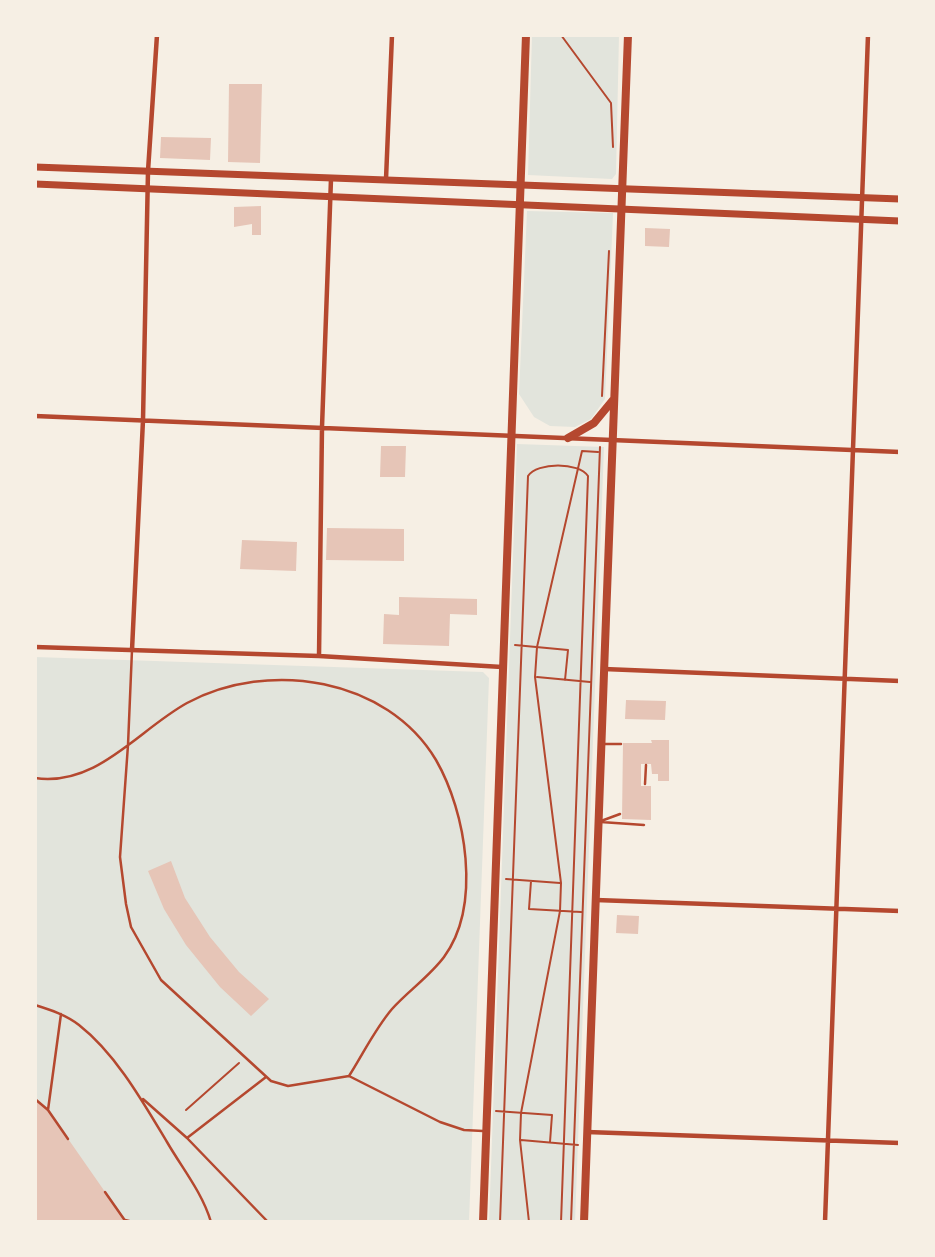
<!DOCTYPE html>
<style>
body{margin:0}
#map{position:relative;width:935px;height:1257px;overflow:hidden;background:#f6efe4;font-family:"Noto Sans",sans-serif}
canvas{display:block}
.frame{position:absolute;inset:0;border:37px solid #f6efe4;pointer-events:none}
</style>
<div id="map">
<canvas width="935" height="1257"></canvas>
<div class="frame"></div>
</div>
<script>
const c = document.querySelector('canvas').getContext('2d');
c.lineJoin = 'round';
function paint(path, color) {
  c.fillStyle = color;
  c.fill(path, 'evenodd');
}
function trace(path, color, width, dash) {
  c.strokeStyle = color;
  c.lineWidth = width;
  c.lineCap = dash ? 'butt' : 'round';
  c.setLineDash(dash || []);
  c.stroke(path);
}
paint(new Path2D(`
 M532 35H619L616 174 612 179 528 175Z
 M527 211 613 213 605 399 591 419 575 427 550 426 534 417 519 394Z
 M517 444 604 447 575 1222H489Z
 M35 657 483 672 489 678 469 1222H35Z`), '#e2e4dc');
paint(new Path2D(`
 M229 84H262L260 163 228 162Z
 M161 137 211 138 210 160 160 158Z
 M261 206V235H252V224L234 227V207Z
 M645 228 670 229 669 247 645 246Z
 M381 446H406L405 477H380Z
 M327 528 404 529V561L326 560Z
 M242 540 297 542 296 571 240 569Z
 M399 597 477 599V615L450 614 449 646 383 644 384 614 399 615Z
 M626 700 666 701 665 720 625 719Z
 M651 740H669V781H658V774H652L651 764H641V786H651V820L622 819 623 743H652Z
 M171 861 185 898 210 937 239 972 269 999 251 1016 220 987 186 945 164 909 148 871Z
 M617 915 639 916 638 934 616 933Z
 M35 1099 48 1110 126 1222H35Z`), '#e6c5b7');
trace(new Path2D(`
 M561 35 611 103 613 147
 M602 396 609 251
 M515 645 568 650 565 680
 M537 677 590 682
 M506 879 560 883
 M531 881 529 909 581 912
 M186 1110 239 1063
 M496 1111 552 1115 550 1142
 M521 1140 578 1145
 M500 1222 528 476C537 462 579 462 588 476L561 1222
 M529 1222 520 1140 521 1113 560 911 561 883 535 677 537 647 582 451 598 452
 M571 1222 600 447`), '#b5482f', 2);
trace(new Path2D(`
 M132 650 128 745 120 857 126 904 131 927 161 980 271 1081 288 1086 349 1076 440 1122 464 1130 483 1131
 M603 744H621
 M35 778C97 787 138 730 187 703 269 659 387 678 436 760 466 812 482 905 444 957 429 977 408 991 392 1009 375 1029 363 1054 349 1076
 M645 784 646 765
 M601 821 620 814
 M601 822 644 825
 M35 1005C51 1010 66 1015 79 1025 116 1054 143 1102 167 1142 182 1168 202 1192 211 1222
 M35 1099 48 1110 68 1139
 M143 1099 187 1138 268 1222
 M48 1110 61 1014
 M187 1138 266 1077
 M105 1192 126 1222
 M125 1220 133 1222`), '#b5482f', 2.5);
trace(new Path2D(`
 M386 179 392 35
 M35 416 900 452
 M35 647 319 656 502 667
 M132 650 143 420 148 171 157 35
 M319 656 322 427 331 179
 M604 669 900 681
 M596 900 900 911
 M587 1132 900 1143
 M825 1222 868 35`), '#b5482f', 4.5);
trace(new Path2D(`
 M35 167 900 199
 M35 184 900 221`), '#b5482f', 7);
trace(new Path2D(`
 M568 438 594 423 613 400
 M483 1222 526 35
 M584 1222C598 826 613 431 628 35`), '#b5482f', 8);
</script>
